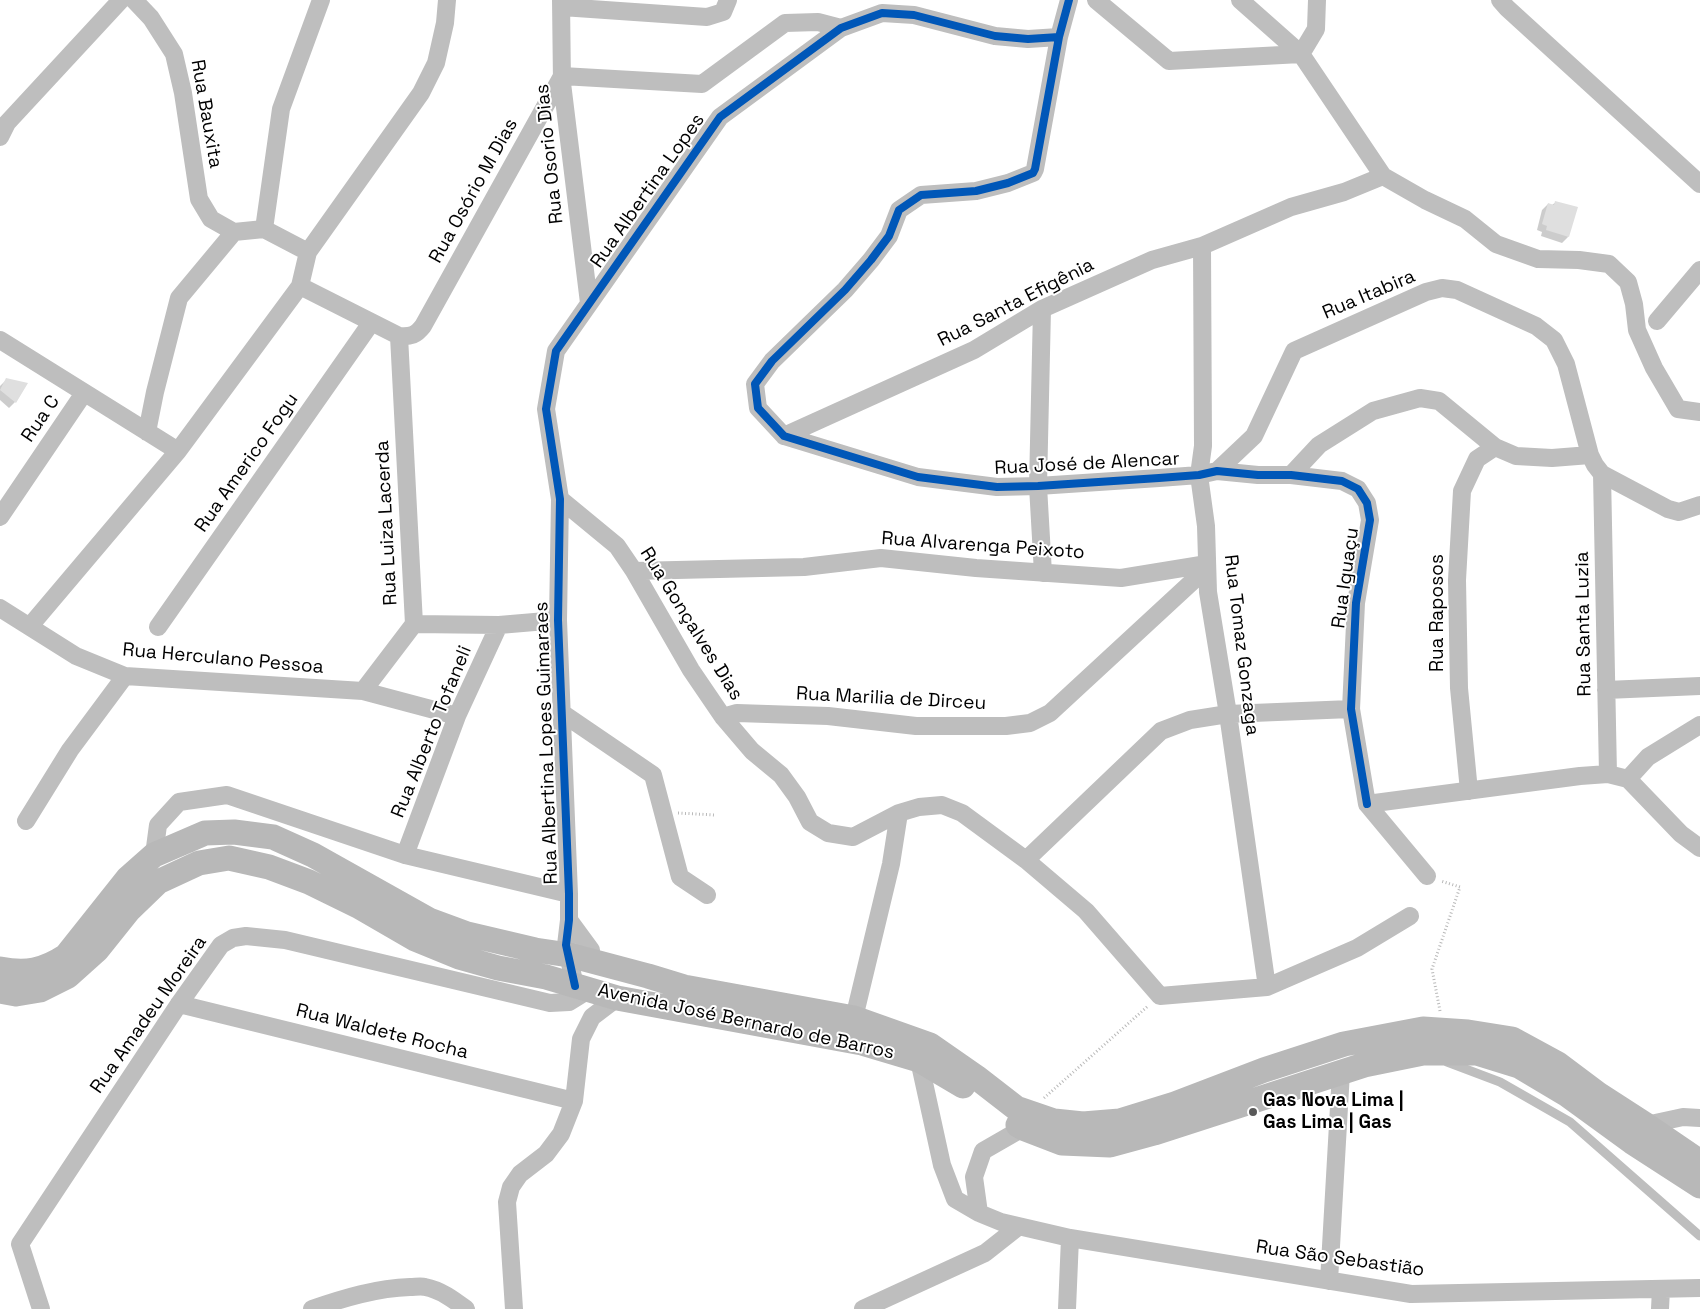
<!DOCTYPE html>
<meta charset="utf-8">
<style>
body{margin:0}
canvas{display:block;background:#fff}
</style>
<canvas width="1700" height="1309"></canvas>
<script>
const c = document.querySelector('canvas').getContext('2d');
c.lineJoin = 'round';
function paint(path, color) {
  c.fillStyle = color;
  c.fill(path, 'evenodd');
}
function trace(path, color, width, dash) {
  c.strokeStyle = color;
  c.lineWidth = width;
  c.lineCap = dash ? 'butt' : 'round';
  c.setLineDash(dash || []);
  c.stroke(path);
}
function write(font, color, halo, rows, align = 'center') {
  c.font = font + ' "Space Grotesk",sans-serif';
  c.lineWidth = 4;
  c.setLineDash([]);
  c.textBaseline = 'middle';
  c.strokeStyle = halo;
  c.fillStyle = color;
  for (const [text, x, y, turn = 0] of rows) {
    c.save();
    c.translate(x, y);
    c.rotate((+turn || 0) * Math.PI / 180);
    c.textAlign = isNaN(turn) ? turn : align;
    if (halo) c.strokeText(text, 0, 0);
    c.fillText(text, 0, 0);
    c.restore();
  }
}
paint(new Path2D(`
 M1556 202 1568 237 1562 243 1541 236 1542 232 1537 230 1542 210 1548 204 1552 205Z
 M7 379 26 384 15 402 9 408 0 400V386Z`), '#0003');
paint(new Path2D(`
 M1555 201 1578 207 1569 237 1546 230 1547 226 1542 224 1548 203 1554 205Z
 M6 378 28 383 16 403 0 390Z`), '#dfdfdf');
trace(new Path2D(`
 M678 813 715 815
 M1440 1011 1432 969 1460 887 1441 881
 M1044 1098 1148 1006`), '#b9b9b9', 3, [1, 2.5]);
trace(new Path2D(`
 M1447 1062 1500 1082 1570 1122 1700 1236`), '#bebebe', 9);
trace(new Path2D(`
 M134 0 151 18 174 54 183 93 199 199 211 219 234 232
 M561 0 562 83 589 303
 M1096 0 1169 61 1301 54
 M1240 0 1301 54 1383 176 1425 200 1465 219 1496 244 1538 259 1579 260 1609 264 1628 282 1634 304 1637 330 1654 368 1678 409 1700 412
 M1500 0 1507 8 1700 184
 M562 7 707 17 723 12 728 0
 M1059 37 1035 169 1033 173 1008 183 976 191 921 195 899 210 889 236 871 260 845 290 772 361 755 384 758 408 784 436 918 477 997 487 1038 486 1159 478 1199 475 1217 471 1258 475H1291L1342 481 1358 489 1367 503 1370 520 1356 603 1351 709 1367 804
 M1301 54 1316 29 1317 0
 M0 137 7 123 121 0
 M264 229 281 109 321 0
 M1202 246 1203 446 1199 475 1206 526 1208 592 1228 714 1267 987
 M308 252 421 93 436 63 445 23 447 0
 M300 286 399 336C411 337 416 335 423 326L562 76 702 84 785 23 818 22 841 28
 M1042 309 1038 486 1043 573
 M1657 321 1700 270
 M0 340 178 451
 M784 436 974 350 1042 309 1152 260 1202 246 1291 207 1344 192 1383 176
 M1217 471 1254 436 1294 351 1426 292 1442 288 1457 290 1536 326 1554 340 1566 364 1590 455 1595 465 1602 474 1668 509 1679 512 1700 505
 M1602 474 1608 774
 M1291 475 1319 445 1373 411 1420 398 1439 401 1495 447 1516 456 1552 458 1590 455
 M560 499 617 546 634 571 691 670 723 717 752 751 781 775 797 797 810 822 828 833 853 837 899 813 919 807 942 805 962 813 1026 860 1086 911 1160 996 1267 987 1357 948 1410 916
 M0 517 84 393
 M634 571 804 567 881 558 976 568 1121 578 1207 564
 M0 608 76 656 125 676 363 691 457 716
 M414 624 499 625
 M30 626 178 451 300 286 308 252 264 229 234 232 179 298 155 392 147 432
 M158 627 371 323
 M1606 690 1700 686
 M363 691 414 624 399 336
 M562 713 653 775 680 877 707 895
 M723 717 737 713 828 716 916 726H1006L1030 723 1050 713 1207 568
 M1628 779 1681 834 1700 848
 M1628 779 1648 757 1700 725
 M1469 791 1459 688 1457 580 1462 491 1477 459 1495 447
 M1367 804 1580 776 1608 774 1628 779
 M1367 804 1427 876
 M26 821 70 750 125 676
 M154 855 158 825 179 802 227 795 405 855 569 894
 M405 855 457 716 499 625 558 620
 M1026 860 1161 731 1190 720 1228 714 1351 709
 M569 920 591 950
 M575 986 566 945 569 920V894L558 620 560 499 546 409 556 351 720 117 841 28 882 13 914 15 995 36 1028 39 1059 37 1069 0
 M179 1004 574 1101
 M854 1018 891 864 899 813
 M919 1060 942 1165 955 1199 979 1213 1001 1222 1070 1238 1411 1294 1700 1288
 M1646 1125 1683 1117 1700 1118
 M979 1213 974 1177 983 1151 1023 1128
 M1329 1281 1341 1072
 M41 1309 20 1244 179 1004 221 945 233 938 246 936 285 940 550 1003 569 1002 590 989
 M312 1309C344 1298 377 1288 410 1287 415 1287 421 1286 425 1287 441 1290 454 1300 466 1309
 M514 1309 507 1202 511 1187 520 1174 546 1154 561 1134 574 1101 581 1039 592 1017 617 998
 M863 1309 985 1253 1018 1227
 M1067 1309 1070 1238
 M1660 1309 1661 1289`), '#bebebe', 18);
trace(new Path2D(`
 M0 969C26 974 43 971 66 956L128 878 154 855 205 833 234 832 273 837 313 855 429 920 467 934 535 950 569 955 648 976 684 987 854 1018 930 1045 976 1077 1016 1108 1054 1121 1083 1124 1120 1121 1175 1104 1264 1070 1344 1044 1423 1029 1468 1032 1512 1039 1558 1064 1598 1094 1646 1125 1700 1162
 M0 991 16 994 40 990 68 976 97 950 129 910 158 882 199 863 229 858 269 867 309 882 358 906 415 939 459 957 498 968 546 977 617 998 862 1043 919 1060 963 1086
 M1018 1125 1023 1128 1062 1143 1110 1145 1154 1133 1364 1065 1423 1053H1477L1519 1066 1566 1094 1632 1142 1700 1186`), '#b8b8b8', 25);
trace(new Path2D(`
 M1059 37 1035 169 1033 173 1008 183 976 191 921 195 899 210 889 236 871 260 845 290 772 361 755 384 758 408 784 436 918 477 997 487 1038 486 1159 478 1199 475 1217 471 1258 475H1291L1342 481 1358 489 1367 503 1370 520 1356 603 1351 709 1367 804
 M575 986 566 945 569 920V894L558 620 560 499 546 409 556 351 720 117 841 28 882 13 914 15 995 36 1028 39 1059 37 1069 0`), '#0057b8', 8);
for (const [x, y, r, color] of [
 [1253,1112,5,"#595959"]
]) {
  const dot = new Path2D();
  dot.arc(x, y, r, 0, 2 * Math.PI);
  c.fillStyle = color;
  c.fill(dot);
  trace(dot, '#fff', 2);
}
write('19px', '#000', '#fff', [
 ["Rua Bauxita",206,114,80],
 ["Rua Osorio Dias",550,154,-96],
 ["Rua Osório M Dias",474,191,-61],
 ["Rua Albertina Lopes",648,191,-55],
 ["Rua Itabira",1369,295,-23],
 ["Rua Santa Efigênia",1016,303,-27],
 ["Rua C",41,419,-56],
 ["Rua Americo Fogu",247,463,-55],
 ["Rua José de Alencar",1087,464,-3],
 ["Rua Luiza Lacerda",387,523,-93],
 ["Rua Alvarenga Peixoto",983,546,4],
 ["Rua Iguaçu",1346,578,-82],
 ["Rua Raposos",1438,613,-90],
 ["Rua Gonçalves Dias",691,624,58],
 ["Rua Santa Luzia",1584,624,-91],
 ["Rua Tomaz Gonzaga",1241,645,83],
 ["Rua Herculano Pessoa",223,659,5],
 ["Rua Marilia de Dirceu",891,699,3],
 ["Rua Alberto Tofaneli",432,732,-68],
 ["Rua Albertina Lopes Guimaraes",547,743,-92],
 ["Rua Amadeu Moreira",149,1015,-55],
 ["Avenida José Bernardo de Barros",746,1022,12],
 ["Rua Waldete Rocha",382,1032,14],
 ["Rua São Sebastião",1340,1259,8]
]);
write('bold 19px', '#000', '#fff', [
 ["Gas Nova Lima |",1263,1101],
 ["Gas Lima | Gas",1263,1123]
], 'left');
</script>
